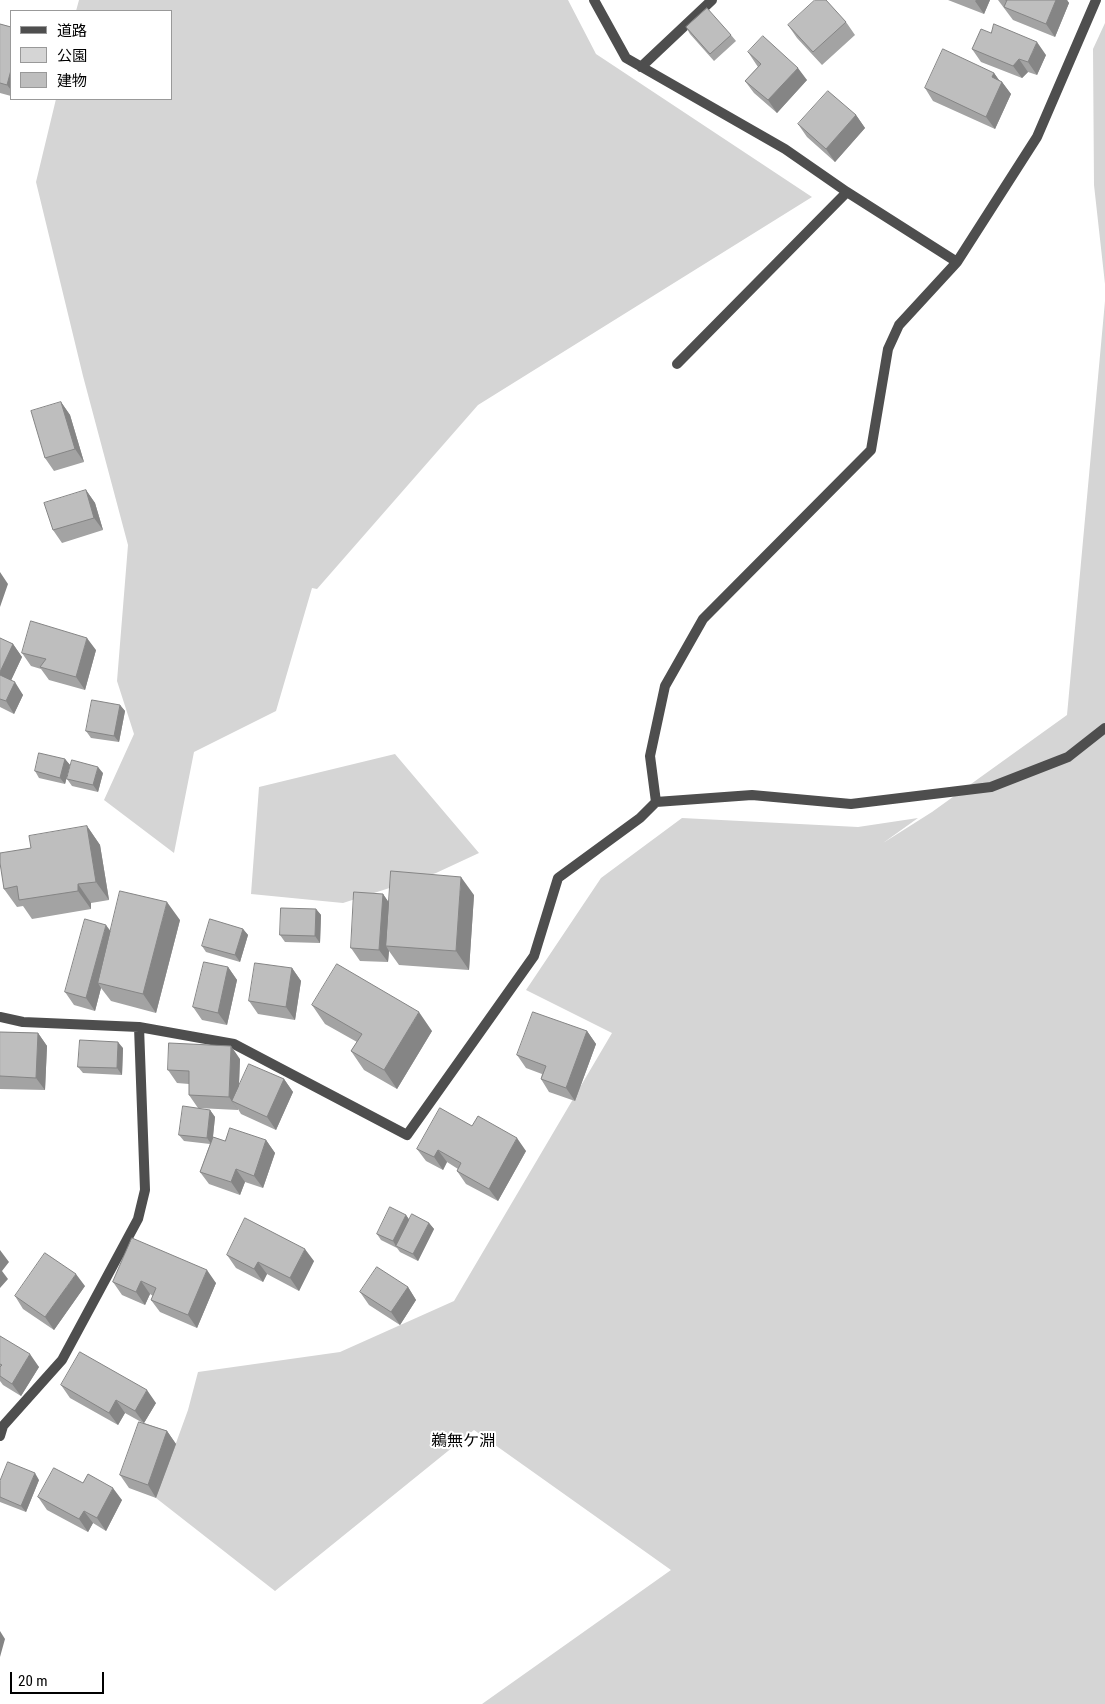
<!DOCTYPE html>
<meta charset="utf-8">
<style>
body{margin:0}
#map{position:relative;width:1105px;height:1704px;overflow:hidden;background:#fff;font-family:"Roboto Condensed","Noto Sans JP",sans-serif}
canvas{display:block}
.legend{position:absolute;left:10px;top:10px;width:162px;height:90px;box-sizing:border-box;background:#fff;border:1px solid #999;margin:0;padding:6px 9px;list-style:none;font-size:15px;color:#000}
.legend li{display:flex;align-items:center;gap:10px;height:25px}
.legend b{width:25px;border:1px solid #999}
.scale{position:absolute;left:10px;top:1672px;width:94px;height:22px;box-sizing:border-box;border:2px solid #000;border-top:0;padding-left:6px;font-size:15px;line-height:18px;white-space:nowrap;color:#000;-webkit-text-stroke:4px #fff;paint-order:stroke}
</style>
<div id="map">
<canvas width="1105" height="1704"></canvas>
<ul class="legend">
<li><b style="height:6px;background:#4e4e4e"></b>道路</li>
<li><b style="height:14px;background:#d5d5d5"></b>公園</li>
<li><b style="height:14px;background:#bebebe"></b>建物</li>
</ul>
<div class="scale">20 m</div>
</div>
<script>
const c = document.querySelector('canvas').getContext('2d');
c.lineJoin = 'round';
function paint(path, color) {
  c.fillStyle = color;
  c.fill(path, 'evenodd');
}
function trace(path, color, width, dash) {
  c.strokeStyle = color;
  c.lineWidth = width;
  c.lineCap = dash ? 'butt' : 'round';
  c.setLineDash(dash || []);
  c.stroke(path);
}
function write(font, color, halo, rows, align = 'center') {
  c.font = font + ' "Roboto Condensed","Noto Sans JP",sans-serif';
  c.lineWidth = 4;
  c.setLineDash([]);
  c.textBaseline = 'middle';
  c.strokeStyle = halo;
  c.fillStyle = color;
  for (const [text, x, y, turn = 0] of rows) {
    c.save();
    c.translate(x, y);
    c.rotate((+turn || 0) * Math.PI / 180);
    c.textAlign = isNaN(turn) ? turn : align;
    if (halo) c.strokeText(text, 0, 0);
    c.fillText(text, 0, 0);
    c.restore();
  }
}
paint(new Path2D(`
 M79 0H568L596 54 812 197 478 405 317 589 312 588 276 711 194 752 174 853 104 800 134 734 117 681 128 545 83 376 36 182 56 99H171V11H76Z
 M1105 23V284L1094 185 1093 49Z
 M1105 301V1704H482L671 1570 474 1430 275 1591 156 1498 188 1410 198 1372 340 1352 454 1301 612 1033 526 990 601 878 682 818 858 827 918 818 883 843 932 812 1067 715Z
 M395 754 479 853 436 873 343 903 251 894 259 787Z`), '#d5d5d5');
trace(new Path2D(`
 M594 0 626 58 785 149 847 192 957 262
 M641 67 712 0
 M677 364 847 192
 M656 802 752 795 851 804 991 787 1068 757 1105 728
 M0 1017 23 1022 139 1027 234 1044 407 1135 534 956 558 878 640 818 656 802 650 756 665 686 703 619 871 450 888 349 899 325 957 262 1037 137 1096 0
 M0 1436 3 1426 62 1360 138 1219 145 1190 139 1027`), '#4e4e4e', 10);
paint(new Path2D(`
 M948 0H990L984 14Z
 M998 0H1067L1069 3 1055 37 1013 20Z
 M846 22 855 35 822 65 797 38 788 25Z
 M0 24 11 27V96L0 93Z
 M686 27 731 35 736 41 714 61 690 34Z
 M972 49 1046 55 1037 75 1028 72 1022 78 981 62Z
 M748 52 807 80 777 113 754 93 745 81 758 67Z
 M994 73 999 80 1002 82 1011 94 995 129 933 101 925 88Z
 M856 115 865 128 835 162 807 137 798 124Z
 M61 402 70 415 84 462 54 471 45 458Z
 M86 490 95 503 103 530 62 543 53 530Z
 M0 638 13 644 22 657 11 680 23 695 14 714 0 707Z
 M96 650 85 690 49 680 41 669 31 666 22 653Z
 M120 705 125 711 119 742 91 738 86 731Z
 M65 759 70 765 65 784 39 778 35 771Z
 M103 773 98 792 72 786 67 779Z
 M87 826 100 845 109 900 91 903V909L32 919 23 906 17 907 4 889 31 848Z
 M383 894 389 903 474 895 469 970 399 965 389 951 388 962 360 961 351 948Z
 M316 909 321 915 320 943 285 942 280 935Z
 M180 920 156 1013 111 1001 101 988 95 1011 74 1005 65 992 110 931Z
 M243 929 248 935 240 962 206 952 202 946Z
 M228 967 237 980 227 1025 202 1020 193 1007Z
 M292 968 301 981 295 1020 258 1014 249 1001Z
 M312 1005 432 1031 397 1089 364 1070 351 1051 357 1042 325 1024Z
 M587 1031 596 1044 575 1101 549 1092 541 1079 542 1074 526 1068 517 1055Z
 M0 1032 38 1033 47 1046 45 1090 0 1089Z
 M123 1048 122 1075 83 1073 78 1067Z
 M240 1059 239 1087 284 1079 293 1092 276 1130 241 1114 238 1109V1110L198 1108 189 1095V1084L177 1083 168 1070Z
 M210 1110 215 1117 213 1137 225 1141 266 1140 275 1153 263 1188 245 1182 240 1195 209 1184 200 1172 210 1144 184 1141 179 1135Z
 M472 1126 526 1151 498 1201 466 1184 457 1171 458 1169 447 1162 443 1170 426 1161 417 1149Z
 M406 1215 409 1220 429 1223 434 1229 418 1261 400 1252 397 1248 381 1240 377 1234Z
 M132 1238 216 1283 197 1328 160 1312 151 1300 153 1296 150 1294 145 1305 122 1295 113 1282Z
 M227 1255 314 1261 299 1291 267 1274 263 1282 236 1268Z
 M85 1286 54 1330 23 1309 15 1296Z
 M408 1287 416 1300 400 1325 369 1305 360 1292Z
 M0 1336 39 1367 21 1396 3 1385 0 1381Z
 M61 1385 156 1403 144 1423 167 1431 176 1444 156 1498 129 1488 120 1475 143 1423 125 1413 118 1425 70 1398Z
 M39 1480 26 1512 0 1502V1481Z
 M83 1483 122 1500 106 1531 93 1523 88 1532 47 1510 38 1497Z`), '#a3a3a3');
paint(new Path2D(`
 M976 0H990L984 14 975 1Z
 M1056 0H1067L1069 3 1055 37 1046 24Z
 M1037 42 1046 55 1037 75 1028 62Z
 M1019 59 1028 72 1022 78 1013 66Z
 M798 68 807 80 777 113 768 100Z
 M11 70V90L7 85Z
 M994 73 1001 83 1002 82 1011 94 995 129 986 117 992 77Z
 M856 115 865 128 835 162 826 149Z
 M61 402 70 415 84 462 75 449Z
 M86 490 95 503 103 530 94 518Z
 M0 572 8 584 0 607Z
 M87 638 96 650 85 690 76 677Z
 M13 644 22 657 8 687 0 676V672Z
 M15 682 23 695 14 714 6 701Z
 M120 705 125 711 119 742 114 736Z
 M65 759 70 765 65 784 60 778Z
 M98 767 103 773 98 792 93 785Z
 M87 826 100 845 109 900 96 882Z
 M461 877 474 895 469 970 456 951Z
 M78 884 91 903V909L78 891Z
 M383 894 392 907 386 946 389 951 388 962 379 950Z
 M167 902 180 920 156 1013 143 994Z
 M316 909 321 915 320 943 315 936Z
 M106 925 115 937 98 983 101 988 95 1011 86 998Z
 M243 929 248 935 240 962 235 955Z
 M228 967 237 980 227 1025 218 1013Z
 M292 968 301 981 295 1020 286 1007Z
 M419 1012 432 1031 397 1089 384 1070Z
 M587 1031 596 1044 575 1101 566 1088Z
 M38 1033 47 1046 45 1090 36 1078Z
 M118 1042 123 1048 122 1075 117 1068Z
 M231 1046 240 1059 238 1104 232 1101 238 1110 229 1097Z
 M284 1079 293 1092 276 1130 267 1117Z
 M210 1110 215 1117 212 1145 207 1138Z
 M517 1138 526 1151 498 1201 489 1189Z
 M266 1140 275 1153 263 1188 254 1176Z
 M438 1150 447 1162 443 1170 434 1157Z
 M236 1169 245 1182 240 1195 231 1182Z
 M406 1215 411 1222 396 1246 393 1241Z
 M429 1223 434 1229 418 1261 413 1254Z
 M305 1249 314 1261 299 1291 290 1278Z
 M0 1250 9 1262 2 1271 8 1279 0 1288Z
 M258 1262 267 1274 263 1282 254 1269Z
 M207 1270 216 1283 197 1328 188 1315Z
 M76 1274 85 1286 54 1330 45 1317Z
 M141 1281 150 1294 145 1305 136 1292Z
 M408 1287 416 1300 400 1325 391 1312Z
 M30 1354 39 1367 21 1396 12 1384Z
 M147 1390 156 1403 144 1423 135 1411Z
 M116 1400 125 1413 118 1425 109 1413Z
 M167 1431 176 1444 156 1498 148 1485Z
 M35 1473 39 1480 26 1512 21 1506Z
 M113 1488 122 1500 106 1531 97 1518Z
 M84 1511 93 1523 88 1532 79 1519Z
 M0 1631 5 1639 0 1657Z`), '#858585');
const building = new Path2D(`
 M815 0H826L846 22 813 52 788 25Z
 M1006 0H1056L1046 24 1004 7 1007 0Z
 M707 8 731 35 710 54 686 27Z
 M0 24 11 27V70L7 85 0 83Z
 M994 24 1037 42 1028 62 1019 59 1013 66 972 49 981 29 991 33Z
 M763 36 798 68 768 100 745 81 761 64 748 52Z
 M943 49 994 73 992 77 1002 82 986 117 925 88Z
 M828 91 856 115 826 149 798 124Z
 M61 402 75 449 45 458 31 411Z
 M86 490 94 518 53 530 44 503Z
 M31 621 87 638 76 677 40 667 46 659 22 653Z
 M0 638 13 644 0 672Z
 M0 675 15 682 6 701 0 699Z
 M92 700 120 705 114 736 86 731Z
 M39 753 65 759 60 778 35 771Z
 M72 760 98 767 93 785 67 779Z
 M87 826 96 882 78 884V891L19 900 17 886 4 889 0 863V853L31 848 29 836Z
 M391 871 461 877 456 951 386 946Z
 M120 891 167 902 143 994 98 983Z
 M354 892 383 894 379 950 351 948Z
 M281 908 316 909 315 936 280 935Z
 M85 919 106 925 86 998 65 992Z
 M210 919 243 929 235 955 202 946Z
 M204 962 228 967 218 1013 193 1007Z
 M255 963 292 968 286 1007 249 1001Z
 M337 964 419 1012 384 1070 351 1051 362 1034 312 1005Z
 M533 1012 587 1031 566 1088 541 1079 546 1066 517 1055Z
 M0 1032 38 1033 36 1078 0 1076Z
 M80 1040 118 1042 117 1068 78 1067Z
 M169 1043 231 1046 229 1097 189 1095V1071L168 1070Z
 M249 1064 284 1079 267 1117 232 1101Z
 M183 1106 210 1110 207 1138 179 1135Z
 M440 1108 472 1126 478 1116 517 1138 489 1189 457 1171 461 1163 438 1150 434 1157 417 1149Z
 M230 1128 266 1140 254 1176 236 1169 231 1182 200 1172 213 1137 225 1141Z
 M390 1207 406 1215 393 1241 377 1234Z
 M412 1214 429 1223 413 1254 396 1246Z
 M245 1218 305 1249 290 1278 258 1262 254 1269 227 1255Z
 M132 1238 207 1270 188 1315 151 1300 156 1288 141 1281 136 1292 113 1282Z
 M45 1253 76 1274 45 1317 15 1296Z
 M377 1267 408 1287 391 1312 360 1292Z
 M0 1336 30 1354 12 1384 0 1376V1367L2 1365 0 1364Z
 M80 1352 147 1390 135 1411 116 1400 109 1413 61 1385Z
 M139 1422 167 1431 148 1485 120 1475Z
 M8 1462 35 1473 21 1506 0 1497V1481Z
 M54 1468 83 1483 88 1474 113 1488 97 1518 84 1511 79 1519 38 1497Z`);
paint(building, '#bebebe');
trace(building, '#858585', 1);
write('16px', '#000', '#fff', [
 ["鵜無ケ淵",463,1442]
]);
</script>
